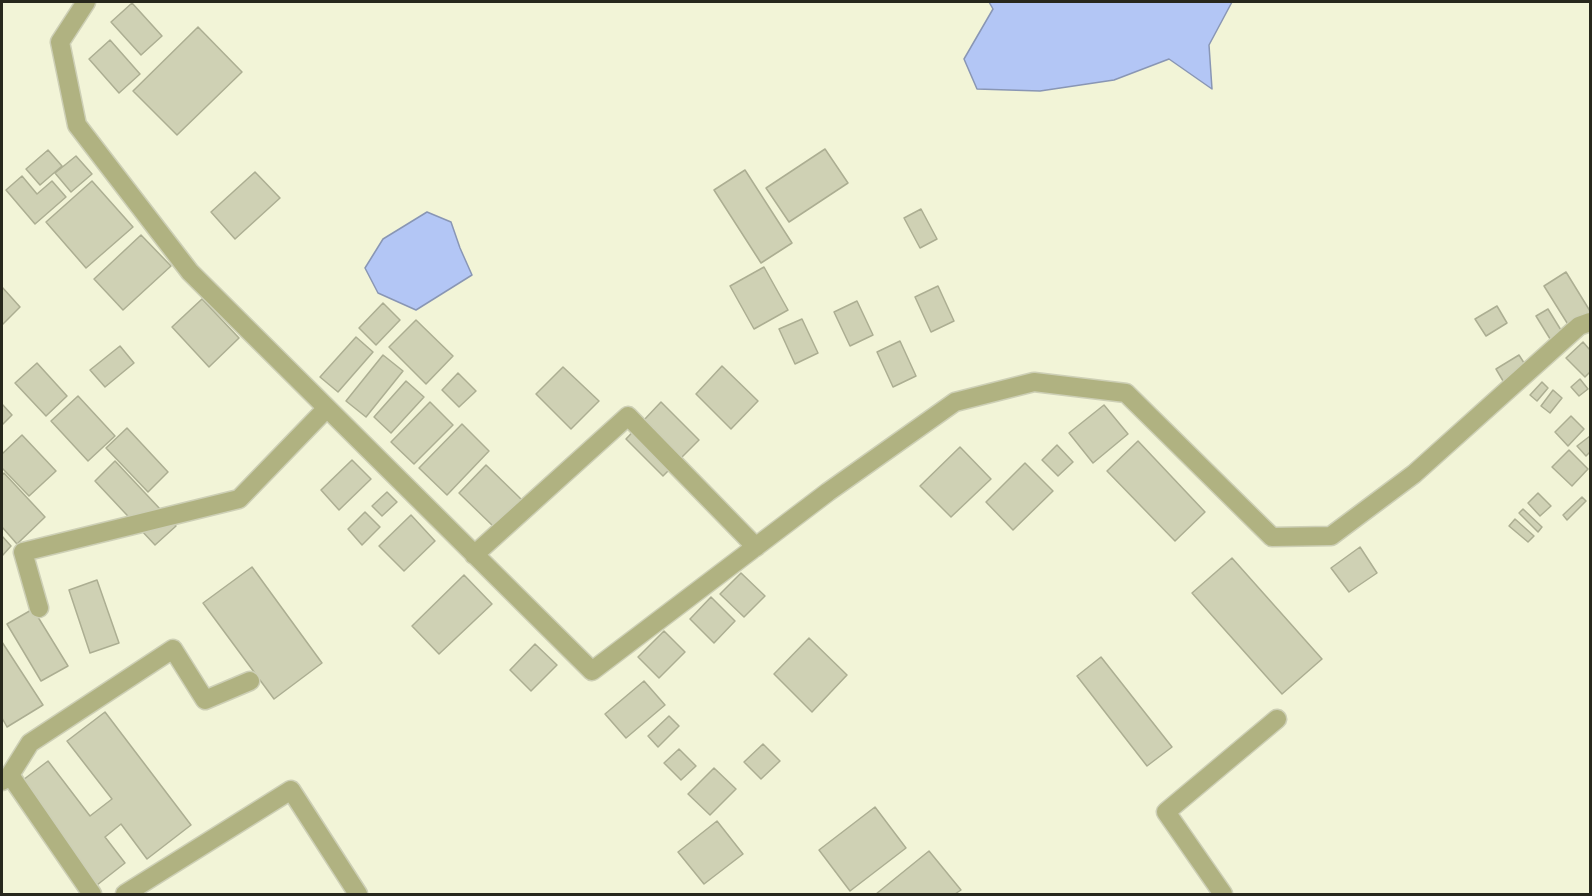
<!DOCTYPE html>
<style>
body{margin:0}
#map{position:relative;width:1592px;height:896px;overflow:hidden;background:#f2f4d7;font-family:Arial,sans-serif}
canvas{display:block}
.frame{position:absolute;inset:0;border:3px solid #27271c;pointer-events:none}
</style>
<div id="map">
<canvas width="1592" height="896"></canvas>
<div class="frame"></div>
</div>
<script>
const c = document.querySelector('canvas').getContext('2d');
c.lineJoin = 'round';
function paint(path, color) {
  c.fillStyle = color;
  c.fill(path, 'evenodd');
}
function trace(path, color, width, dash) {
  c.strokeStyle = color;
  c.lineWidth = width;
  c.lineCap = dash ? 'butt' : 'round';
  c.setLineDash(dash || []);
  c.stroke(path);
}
const water = new Path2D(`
 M989 2H1232L1209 45 1212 89 1169 59 1114 80 1040 91 977 89 964 59 993 9Z
 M427 212 451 222 460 248 472 275 416 310 378 293 365 268 383 239Z`);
paint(water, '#b3c6f5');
trace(water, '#8996b4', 1.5);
const building = new Path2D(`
 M132 3 162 36 141 55 111 22Z
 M198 27 242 72 177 135 133 91Z
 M110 40 140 74 119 93 89 59Z
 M825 149 848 183 789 222 766 188Z
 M48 150 62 166 40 185 26 169Z
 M76 156 92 174 71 192 55 173Z
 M745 170 792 243 761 263 714 190Z
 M255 172 280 198 235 239 211 212Z
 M22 176 37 194 52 181 66 197 35 224 6 190Z
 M92 181 133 227 86 268 46 222Z
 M921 209 937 239 920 248 904 218Z
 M141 235 171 266 123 310 94 279Z
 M764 267 788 310 754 329 730 286Z
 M1566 272 1590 311V324L1574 334 1544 286Z
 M938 286 954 321 931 332 915 297Z
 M2 287 20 307 2 325Z
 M202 299 239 338 209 367 172 327Z
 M857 301 873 335 850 346 834 312Z
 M383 303 400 320 376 345 359 328Z
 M1497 306 1507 323 1486 336 1475 319Z
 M1548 309 1564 335 1552 342 1536 316Z
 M802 319 818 353 795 364 779 329Z
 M416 320 453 356 426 384 389 347Z
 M356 337 373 352 338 392 320 377Z
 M900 341 916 376 893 387 877 352Z
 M1583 342 1590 350V372L1585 377 1566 358Z
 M120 346 134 363 105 387 90 370Z
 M383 355 403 371 366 417 346 401Z
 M1519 355 1533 377 1509 391 1496 369Z
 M37 363 67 396 46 416 15 383Z
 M722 366 758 401 731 429 696 394Z
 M563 367 599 401 571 429 536 394Z
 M458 373 476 391 459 407 442 390Z
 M1580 379 1588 389 1579 396 1571 387Z
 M406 381 424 397 391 433 374 417Z
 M1542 382 1548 388 1537 401 1530 395Z
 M1553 390 1562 398 1550 413 1541 406Z
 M78 396 115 436 88 461 51 421Z
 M430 402 453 425 414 464 391 442Z
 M661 402 699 440 663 476 626 439Z
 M2 404 12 415 2 425Z
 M1104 405 1128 434 1093 463 1069 433Z
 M1571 416 1584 429 1568 446 1555 432Z
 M462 424 489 451 447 495 419 468Z
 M127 428 168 472 148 492 106 448Z
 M22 435 56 471 29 496 2 468V454Z
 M1590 436V452L1586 456 1577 446Z
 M1138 441 1205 512 1175 541 1107 471Z
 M1057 445 1073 462 1058 476 1042 460Z
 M960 447 991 479 951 517 920 486Z
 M1569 450 1588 469 1572 486 1552 467Z
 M352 460 371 479 339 510 321 490Z
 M115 461 176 526 155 545 95 481Z
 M1025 463 1053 491 1013 530 986 502Z
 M486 465 522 500 494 527 459 493Z
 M4 473 45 517 17 544 2 527V475Z
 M387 492 397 502 382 516 372 506Z
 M1538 493 1551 506 1540 516 1528 503Z
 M1582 497 1586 501 1567 520 1563 515Z
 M1523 509 1542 527 1538 532 1519 513Z
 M365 512 380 527 362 545 348 529Z
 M411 515 435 541 404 571 379 546Z
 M1515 519 1534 536 1528 542 1509 526Z
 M2 536 11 546 2 556Z
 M1360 547 1377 573 1349 592 1331 568Z
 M1232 558 1322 659 1282 694 1192 593Z
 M252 567 322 663 274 699 203 603Z
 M741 573 765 596 744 617 720 594Z
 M464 575 492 604 439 654 412 626Z
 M97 580 119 643 90 653 69 590Z
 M711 597 735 621 714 643 690 619Z
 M33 609 68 666 41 681 7 624Z
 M664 631 685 652 659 678 638 657Z
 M809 638 847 675 812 712 774 674Z
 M2 642 43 705 7 727 2 718Z
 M535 644 557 665 531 691 510 670Z
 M1101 657 1172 747 1147 766 1077 676Z
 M644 681 665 705 626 738 605 714Z
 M105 712 191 825 147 859 121 824 105 837 125 863 97 885 19 783 48 761 90 816 112 799 67 741Z
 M669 716 679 726 658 747 648 736Z
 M763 744 780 761 761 779 744 762Z
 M679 749 696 766 681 780 664 763Z
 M714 768 736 789 710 815 688 794Z
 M875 807 906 848 850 891 819 850Z
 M717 821 743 854 704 884 678 852Z
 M929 851 961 890 955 894H876Z`);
paint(building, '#cfd1b4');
trace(building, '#acae92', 1.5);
const minor = new Path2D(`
 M86 2 60 42 77 125 190 272 592 671 828 492 955 402 1034 382 1126 393 1272 537 1331 536 1414 474 1579 326 1590 322
 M474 555 628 416 756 547
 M39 608 23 552 239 499 327 408
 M10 775 30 743 173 649 205 700 250 681
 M2 781 10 775 92 894
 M125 894 291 790 358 894
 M1223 894 1166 812 1277 719`);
trace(minor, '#cdcfb5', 21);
trace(minor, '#b0b281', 18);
</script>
